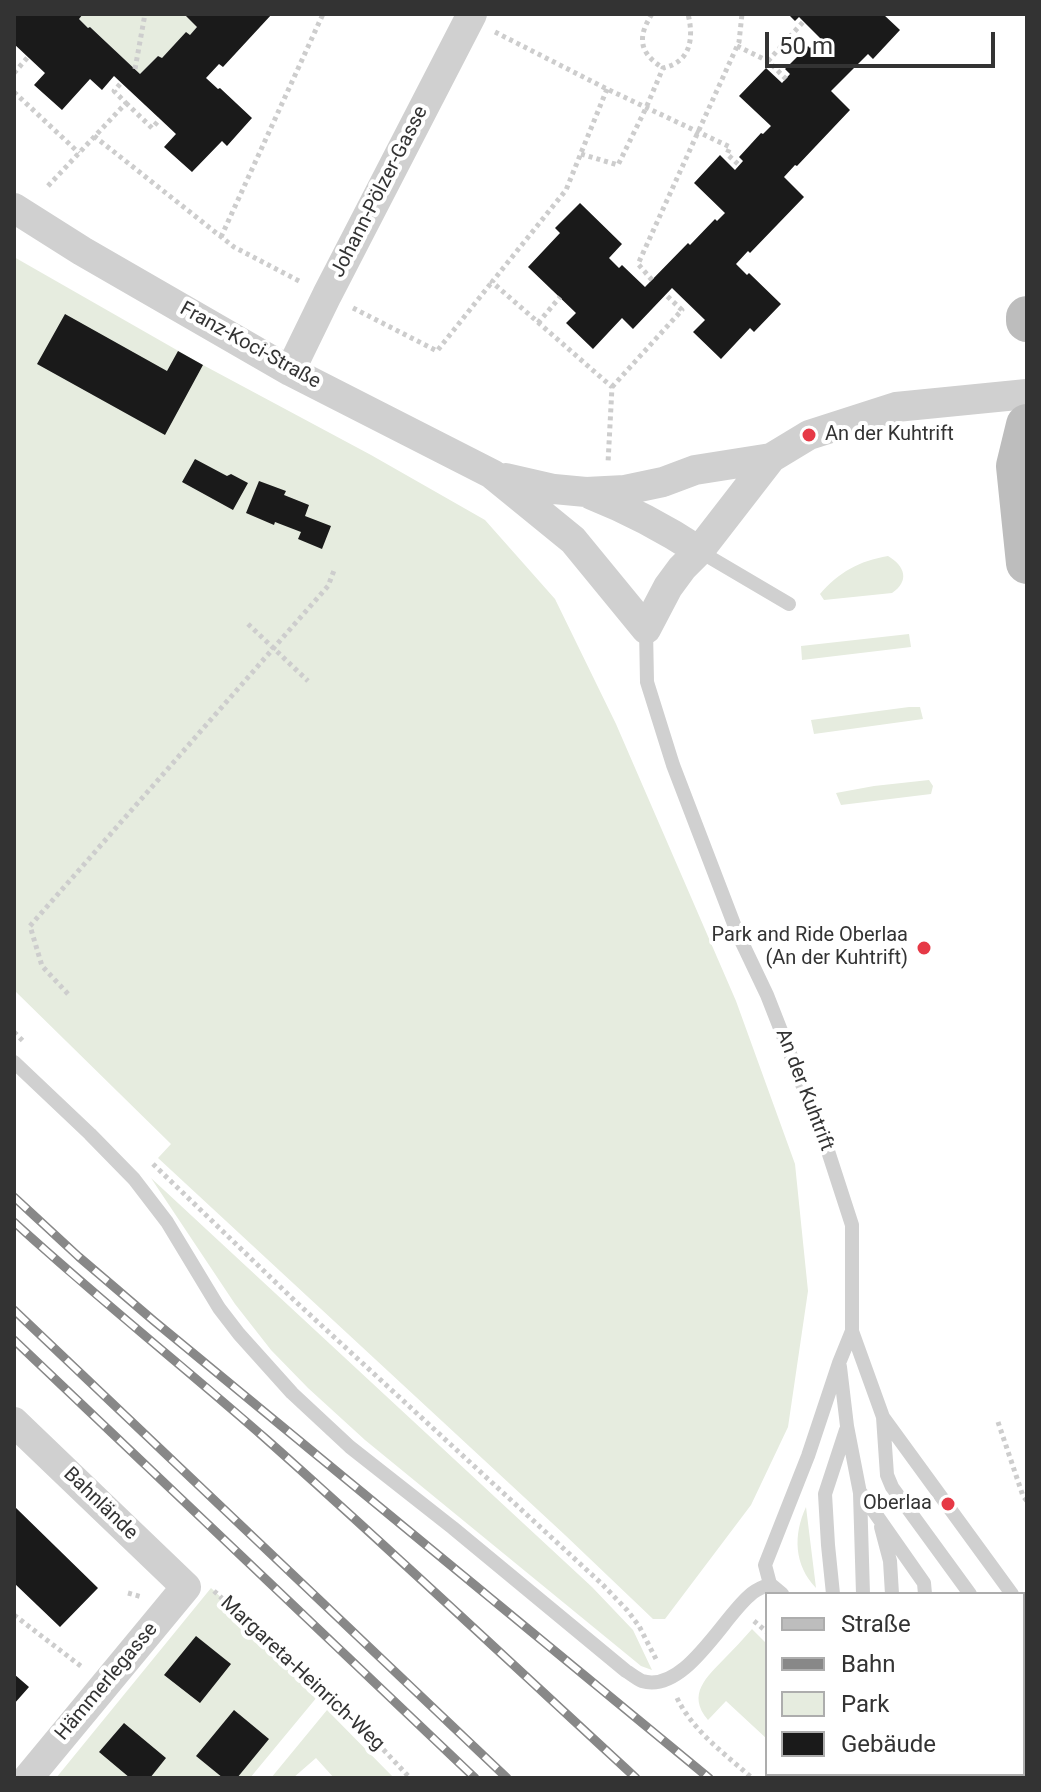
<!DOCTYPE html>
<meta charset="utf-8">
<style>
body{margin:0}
#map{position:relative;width:1041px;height:1792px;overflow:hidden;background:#fff;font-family:Roboto,sans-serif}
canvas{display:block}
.frame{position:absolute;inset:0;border:16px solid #333;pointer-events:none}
.legend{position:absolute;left:765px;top:1592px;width:260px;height:184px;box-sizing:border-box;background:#fff;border:2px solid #adadad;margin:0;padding:10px 14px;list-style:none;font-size:24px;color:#333}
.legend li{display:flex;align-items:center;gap:16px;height:40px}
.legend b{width:40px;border:2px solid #adadad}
.scale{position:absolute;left:765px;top:32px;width:230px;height:36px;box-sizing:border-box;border:4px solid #333;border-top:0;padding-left:10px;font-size:24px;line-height:28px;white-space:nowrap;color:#333;-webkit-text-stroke:6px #fff;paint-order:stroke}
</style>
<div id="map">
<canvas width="1041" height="1792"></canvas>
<div class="frame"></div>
<ul class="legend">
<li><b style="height:10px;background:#bdbdbd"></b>Straße</li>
<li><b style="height:10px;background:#888"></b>Bahn</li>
<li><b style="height:22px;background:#e6ecdf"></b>Park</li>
<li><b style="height:22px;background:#1a1a1a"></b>Gebäude</li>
</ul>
<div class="scale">50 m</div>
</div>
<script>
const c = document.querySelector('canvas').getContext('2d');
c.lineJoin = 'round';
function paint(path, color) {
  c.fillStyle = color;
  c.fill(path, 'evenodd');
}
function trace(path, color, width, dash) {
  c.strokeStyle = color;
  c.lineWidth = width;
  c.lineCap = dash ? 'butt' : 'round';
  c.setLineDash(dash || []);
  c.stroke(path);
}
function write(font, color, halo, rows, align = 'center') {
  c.font = font + ' Roboto,sans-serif';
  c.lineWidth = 8;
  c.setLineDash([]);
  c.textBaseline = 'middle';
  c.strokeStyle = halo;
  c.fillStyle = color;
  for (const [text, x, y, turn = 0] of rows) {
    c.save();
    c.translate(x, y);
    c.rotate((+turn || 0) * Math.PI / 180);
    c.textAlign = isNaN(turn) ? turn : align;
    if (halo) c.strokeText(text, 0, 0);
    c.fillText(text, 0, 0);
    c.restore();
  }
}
paint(new Path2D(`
 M83 14H184L197 27 190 35 186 33 162 58 158 56 140 74 90 27 88 28 79 19Z
 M14 257 203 365 371 455 485 520 555 599 616 724 736 1001 795 1164 808 1291 788 1427 751 1505 665 1619H653L565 1535 158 1158 171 1144 14 990Z
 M888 556C905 566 910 581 892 593L824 600 820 594C839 572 859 561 888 556Z
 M909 634 911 647 802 660 801 646Z
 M909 707H920L923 719 814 734 811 720Z
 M929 780 933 786 931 794 841 805 836 793 874 786Z
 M151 1178 592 1587 633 1630 652 1670 641 1666 365 1440 308 1388 271 1350 235 1304Z
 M806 1507 816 1588C794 1565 793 1535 806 1507Z
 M211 1588 322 1691 250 1778H56Z
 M752 1629 767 1644V1739L726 1701 708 1720C686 1694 707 1677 725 1658 734 1649 743 1639 752 1629Z
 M327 1710 394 1778H334L316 1758 293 1778H271Z`), '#e6ecdf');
paint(new Path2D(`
 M14 14H83L79 19 88 28 90 27 140 74 158 56 162 58 186 32 190 35 197 27 184 14H272L223 67 219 64 206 78 218 89 220 88 252 118 227 146 222 141 192 172 164 147 176 134 114 76 102 90 90 79 62 110 34 85 45 73 14 44Z
 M788 14H883L900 30 873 59 868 54 831 91 850 110 797 166 795 165 784 177 804 197 750 253 748 251 736 264 747 275 749 273 781 304 754 332 750 328 721 359 693 332 705 320 672 288 633 329 622 318 593 349 566 323 576 313 528 267 560 233 555 228 580 203 622 244 609 258 619 268 622 265 645 287 688 243 690 245 715 219 717 221 725 213 694 183 720 155 735 170 743 161 739 157 761 133 763 134 771 126 739 96 766 68 782 83 790 74 785 69 808 46 810 48 820 38 799 17 795 21Z
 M65 314 167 371 178 351 203 365 165 435 37 364Z
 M195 459 227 476 231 474 248 483 233 510 182 482Z
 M259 481 286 491 284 495 309 505 305 516 331 526 322 549 298 539 301 532 275 522 274 525 246 513Z
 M14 1506 98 1588 60 1627 14 1583Z
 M196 1636 231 1664 200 1703 164 1675Z
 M14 1674 29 1687 14 1704Z
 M234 1710 269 1739 237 1778H223L196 1756Z
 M124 1723 166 1758 150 1778H130L99 1752Z`), '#1a1a1a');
trace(new Path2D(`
 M652 14C637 37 639 53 663 68
 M495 32 607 89 730 147 727 154 739 165
 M737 46 768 61 786 79
 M768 61 803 22
 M135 69 145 14
 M14 73 28 57
 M607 89 566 190 492 282 612 387 608 463
 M14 92 79 153
 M126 103 152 128 160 119
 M94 136 234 247 301 282
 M581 154 618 165 646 108 663 68C691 62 694 38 688 14
 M48 186 126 103 114 91 121 83
 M221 237 323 14
 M652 280 638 264 739 42 742 14
 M353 308 437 351 492 282
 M538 323 560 297
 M612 387 682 310 666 295
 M248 624 308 681
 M68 994 42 966 30 926 328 586 335 568
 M14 1032 24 1042
 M153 1164 295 1301 602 1584 627 1610 639 1626 657 1661
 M998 1422 1023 1496 1027 1501
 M214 1591 365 1730 410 1778
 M128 1593 142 1597
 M14 1615 82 1667
 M754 1621 767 1632
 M677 1698C693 1731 725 1754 752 1778
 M1023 1732 1027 1733
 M897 1774 900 1778
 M921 1774 925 1778
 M838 1778 842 1774
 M979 1778 980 1774`), '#cdcdcd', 5, [4, 4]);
trace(new Path2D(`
 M699 551 789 604
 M646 629 647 682 673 765 737 932 767 995 827 1148 852 1225V1331L883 1417 1012 1594
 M14 1062 90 1134 134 1179 167 1222 219 1308 239 1334 292 1393 350 1447 453 1528 626 1671C631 1674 637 1679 642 1681 684 1694 722 1619 749 1596 754 1590 763 1587 770 1584
 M840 1367 847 1426 860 1493 863 1594
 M883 1417 887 1475 892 1487 970 1594
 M861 1493 924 1583 925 1594
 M881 1527 890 1561 892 1594
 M782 1594 770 1584 765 1565 808 1456 839 1363 852 1331
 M833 1594 828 1545 825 1494 846 1430
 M1023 1660V1664`), '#d0d0d0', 14);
trace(new Path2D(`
 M14 208 82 251 290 371 492 474 573 540 646 629 668 587 682 568 699 551 771 458
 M290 371 327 295 472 14
 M506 478 554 489 586 492 625 490 663 482 695 470 771 458 809 435 896 407 1027 394
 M592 495C630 510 664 528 699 551
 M14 1422 186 1587 28 1778`), '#d0d0d0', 30);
trace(new Path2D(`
 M1027 317V321
 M1027 425 1017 466 1027 563`), '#bdbdbd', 42);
const rail = new Path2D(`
 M14 1197 79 1257 154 1321 709 1778
 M14 1222C96 1297 183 1366 266 1439 391 1550 513 1665 636 1778
 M14 1310 507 1778
 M14 1340 475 1778`);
trace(rail, '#888', 9);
trace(rail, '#fff', 6, [18]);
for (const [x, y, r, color] of [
 [809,435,8,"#e63946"],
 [924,948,8,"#e63946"],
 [948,1504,8,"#e63946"]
]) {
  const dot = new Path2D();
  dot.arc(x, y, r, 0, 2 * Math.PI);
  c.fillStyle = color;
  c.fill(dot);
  trace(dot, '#fff', 3);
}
write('20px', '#333', '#fff', [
 ["Johann-Pölzer-Gasse",380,192,-63],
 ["Franz-Koci-Straße",250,346,29],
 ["An der Kuhtrift",804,1090,69],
 ["Bahnlände",100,1504,44],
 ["Margareta-Heinrich-Weg",302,1674,43],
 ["Hämmerlegasse",107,1682,-50]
]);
write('20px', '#333', '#fff', [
 ["An der Kuhtrift",825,435,"left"],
 ["Park and Ride Oberlaa",908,936],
 ["(An der Kuhtrift)",908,959],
 ["Oberlaa",932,1504]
], 'right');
</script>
